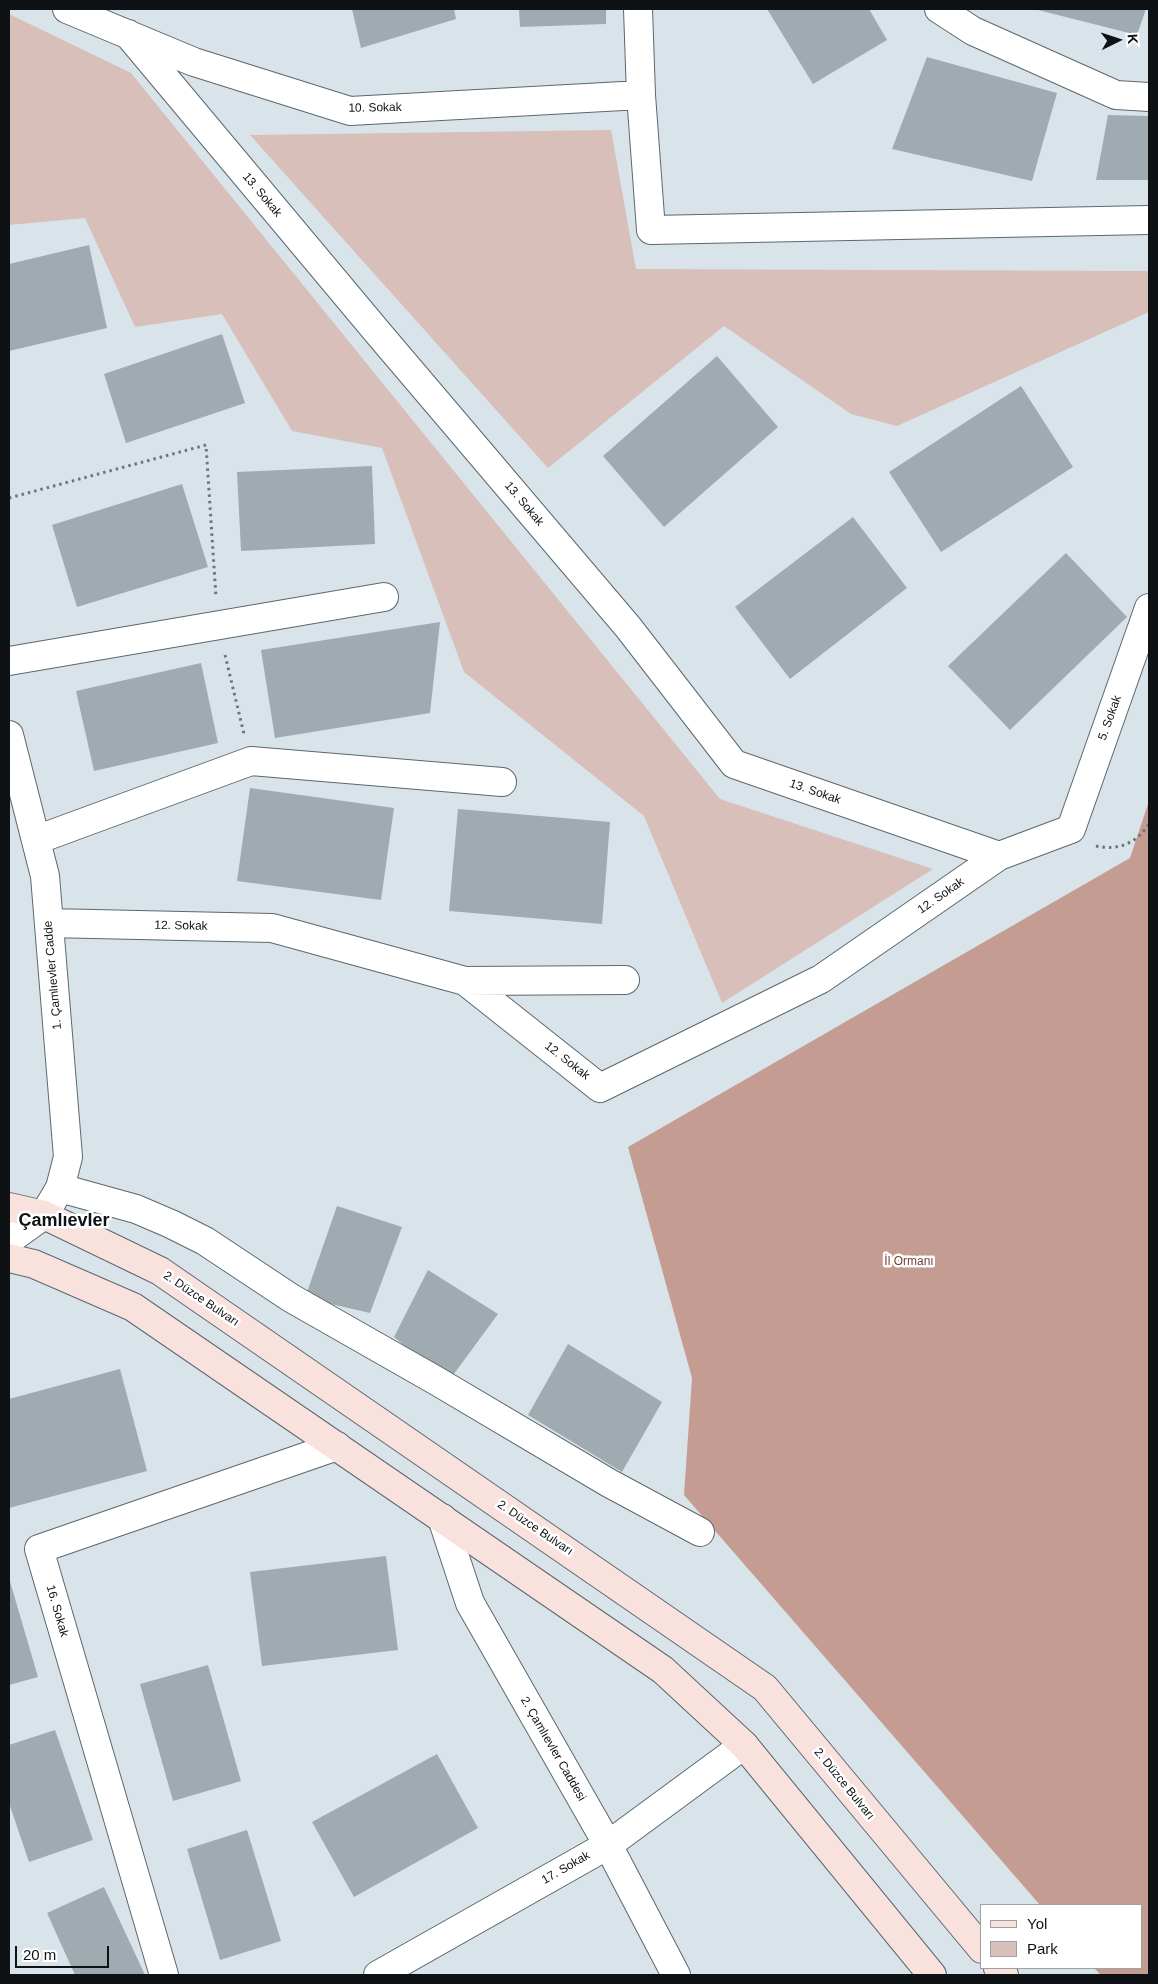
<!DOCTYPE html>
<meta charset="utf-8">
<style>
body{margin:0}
#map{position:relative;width:1158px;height:1984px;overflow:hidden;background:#d8e4ea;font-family:Helvetica,sans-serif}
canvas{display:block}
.frame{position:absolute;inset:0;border:10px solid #0e1214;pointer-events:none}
.legend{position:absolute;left:980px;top:1904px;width:162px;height:65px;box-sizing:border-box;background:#fff;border:1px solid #9fa0a1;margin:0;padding:6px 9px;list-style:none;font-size:15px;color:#0e1214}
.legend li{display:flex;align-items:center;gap:10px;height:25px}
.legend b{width:25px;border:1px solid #9fa0a1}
.north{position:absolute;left:1093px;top:15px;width:50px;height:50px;-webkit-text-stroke:4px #fff;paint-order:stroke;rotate:86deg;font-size:14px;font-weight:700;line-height:20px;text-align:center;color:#0e1214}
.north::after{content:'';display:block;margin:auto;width:18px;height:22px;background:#0e1214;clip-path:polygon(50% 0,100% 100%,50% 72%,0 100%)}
.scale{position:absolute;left:15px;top:1946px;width:94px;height:22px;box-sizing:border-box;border:2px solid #0e1214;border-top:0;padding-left:6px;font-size:15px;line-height:18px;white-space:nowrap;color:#0e1214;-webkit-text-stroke:4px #fff;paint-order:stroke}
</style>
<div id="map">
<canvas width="1158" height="1984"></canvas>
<div class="frame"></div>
<ul class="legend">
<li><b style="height:6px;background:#f9e2dd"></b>Yol</li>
<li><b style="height:14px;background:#d8bfb9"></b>Park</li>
</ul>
<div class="north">K</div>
<div class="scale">20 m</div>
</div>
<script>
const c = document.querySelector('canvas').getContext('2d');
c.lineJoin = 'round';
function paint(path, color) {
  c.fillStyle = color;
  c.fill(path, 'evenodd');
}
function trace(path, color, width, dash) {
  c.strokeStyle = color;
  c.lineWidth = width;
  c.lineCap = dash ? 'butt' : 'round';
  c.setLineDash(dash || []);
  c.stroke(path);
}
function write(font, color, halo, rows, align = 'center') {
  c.font = font + ' Helvetica,sans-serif';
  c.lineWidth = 5;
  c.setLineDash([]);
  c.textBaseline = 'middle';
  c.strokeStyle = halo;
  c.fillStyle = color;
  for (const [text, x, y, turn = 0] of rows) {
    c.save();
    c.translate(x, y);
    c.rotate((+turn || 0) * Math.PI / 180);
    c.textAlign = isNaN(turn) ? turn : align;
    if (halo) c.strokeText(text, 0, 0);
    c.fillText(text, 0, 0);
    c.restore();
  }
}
paint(new Path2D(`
 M9 14 131 73 720 799 933 869 722 1003 644 816 464 672 382 448 292 431 222 314 135 327 85 218 9 225Z
 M611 130 636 269 1149 271V312L897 426 851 414 724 326 548 468 250 135Z`), '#d8bfb9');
paint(new Path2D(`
 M1149 801V1975H1101L1094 1968H1142V1905H1040L684 1495 692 1378 628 1147 1130 858Z`), '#c49c92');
paint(new Path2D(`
 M352 9H454L456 19 361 48Z
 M519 9H606V24L520 27Z
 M767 9H869L887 40 813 84Z
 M1034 9H1146L1137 35Z
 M927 57 1057 93 1032 181 892 149Z
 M1108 115 1149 116V180H1096Z
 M89 245 107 328 9 351V264Z
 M222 334 245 403 126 443 104 374Z
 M717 356 778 427 664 527 603 456Z
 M1021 386 1073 467 941 552 889 472Z
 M372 466 375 544 241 551 237 472Z
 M182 484 208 567 77 607 52 525Z
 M853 517 907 588 790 679 735 607Z
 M1066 553 1127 617 1010 730 948 666Z
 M440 622 430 713 275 738 261 650Z
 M201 663 218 743 94 771 76 691Z
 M250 788 394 808 381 900 237 881Z
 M458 809 610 822 602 924 449 911Z
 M337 1206 402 1227 370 1313 305 1298Z
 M428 1270 498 1314 448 1382 394 1337Z
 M568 1344 662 1402 622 1472 528 1415Z
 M120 1369 147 1471 9 1508V1399Z
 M386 1556 398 1650 262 1666 250 1572Z
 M9 1578 38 1677 9 1685Z
 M208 1665 241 1781 173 1801 140 1684Z
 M55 1730 93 1840 29 1862 9 1803V1745Z
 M437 1754 478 1828 354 1897 312 1822Z
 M247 1830 281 1941 220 1960 187 1849Z
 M104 1887 145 1975H75L47 1913Z`), '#9faab1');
const street = new Path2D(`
 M67 9 194 62 350 111 641 95
 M638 9 641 95 651 230 1149 220
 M939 9 973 31 1116 95 1149 97
 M128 34 379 334 628 627 734 764 999 856
 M9 661 384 597
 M9 735 45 876 68 1157 60 1188 44 1215 9 1240
 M36 840 251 761 502 782
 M49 923 272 928 465 981 600 1088 821 979 999 856 1071 829 1149 608
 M465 981 625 980
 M60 1188 136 1209 171 1224 205 1241 291 1298 435 1380 609 1483 700 1532
 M442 1518 470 1603 608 1845 676 1975
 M164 1975 39 1549 337 1446
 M378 1975 608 1845 744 1745`);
const secondary = new Path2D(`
 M9 1207 44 1215 160 1271 765 1688 982 1949
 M9 1258 34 1264 133 1307 663 1670 744 1745 932 1975
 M998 1968 1004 1975`);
trace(street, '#5d676d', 30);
trace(secondary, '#5d676d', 30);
trace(new Path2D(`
 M9 498 206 445 216 597
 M225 655 244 734
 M1096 846C1118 851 1137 843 1149 824`), '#6e7579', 3, [2.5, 4]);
trace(street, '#fff', 28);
trace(secondary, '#f9e2dd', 28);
write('12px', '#0e1214', '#fff', [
 ["10. Sokak",375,108,-1],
 ["13. Sokak",262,195,50],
 ["13. Sokak",524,504,50],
 ["5. Sokak",1110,718,-70],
 ["13. Sokak",815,792,19],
 ["12. Sokak",941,896,-35],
 ["12. Sokak",181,926,1],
 ["1. Çamlıevler Cadde",53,975,-95],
 ["12. Sokak",567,1061,38],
 ["2. Düzce Bulvarı",201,1299,34],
 ["2. Düzce Bulvarı",535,1528,34],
 ["16. Sokak",57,1611,74],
 ["2. Çamlıevler Caddesi",553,1749,60],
 ["2. Düzce Bulvarı",844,1784,51],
 ["17. Sokak",566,1868,-30]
]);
write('12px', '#784134', '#fff', [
 ["İl Ormanı",909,1262]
]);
write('bold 18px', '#0e1214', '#fff', [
 ["Çamlıevler",64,1221]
]);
</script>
